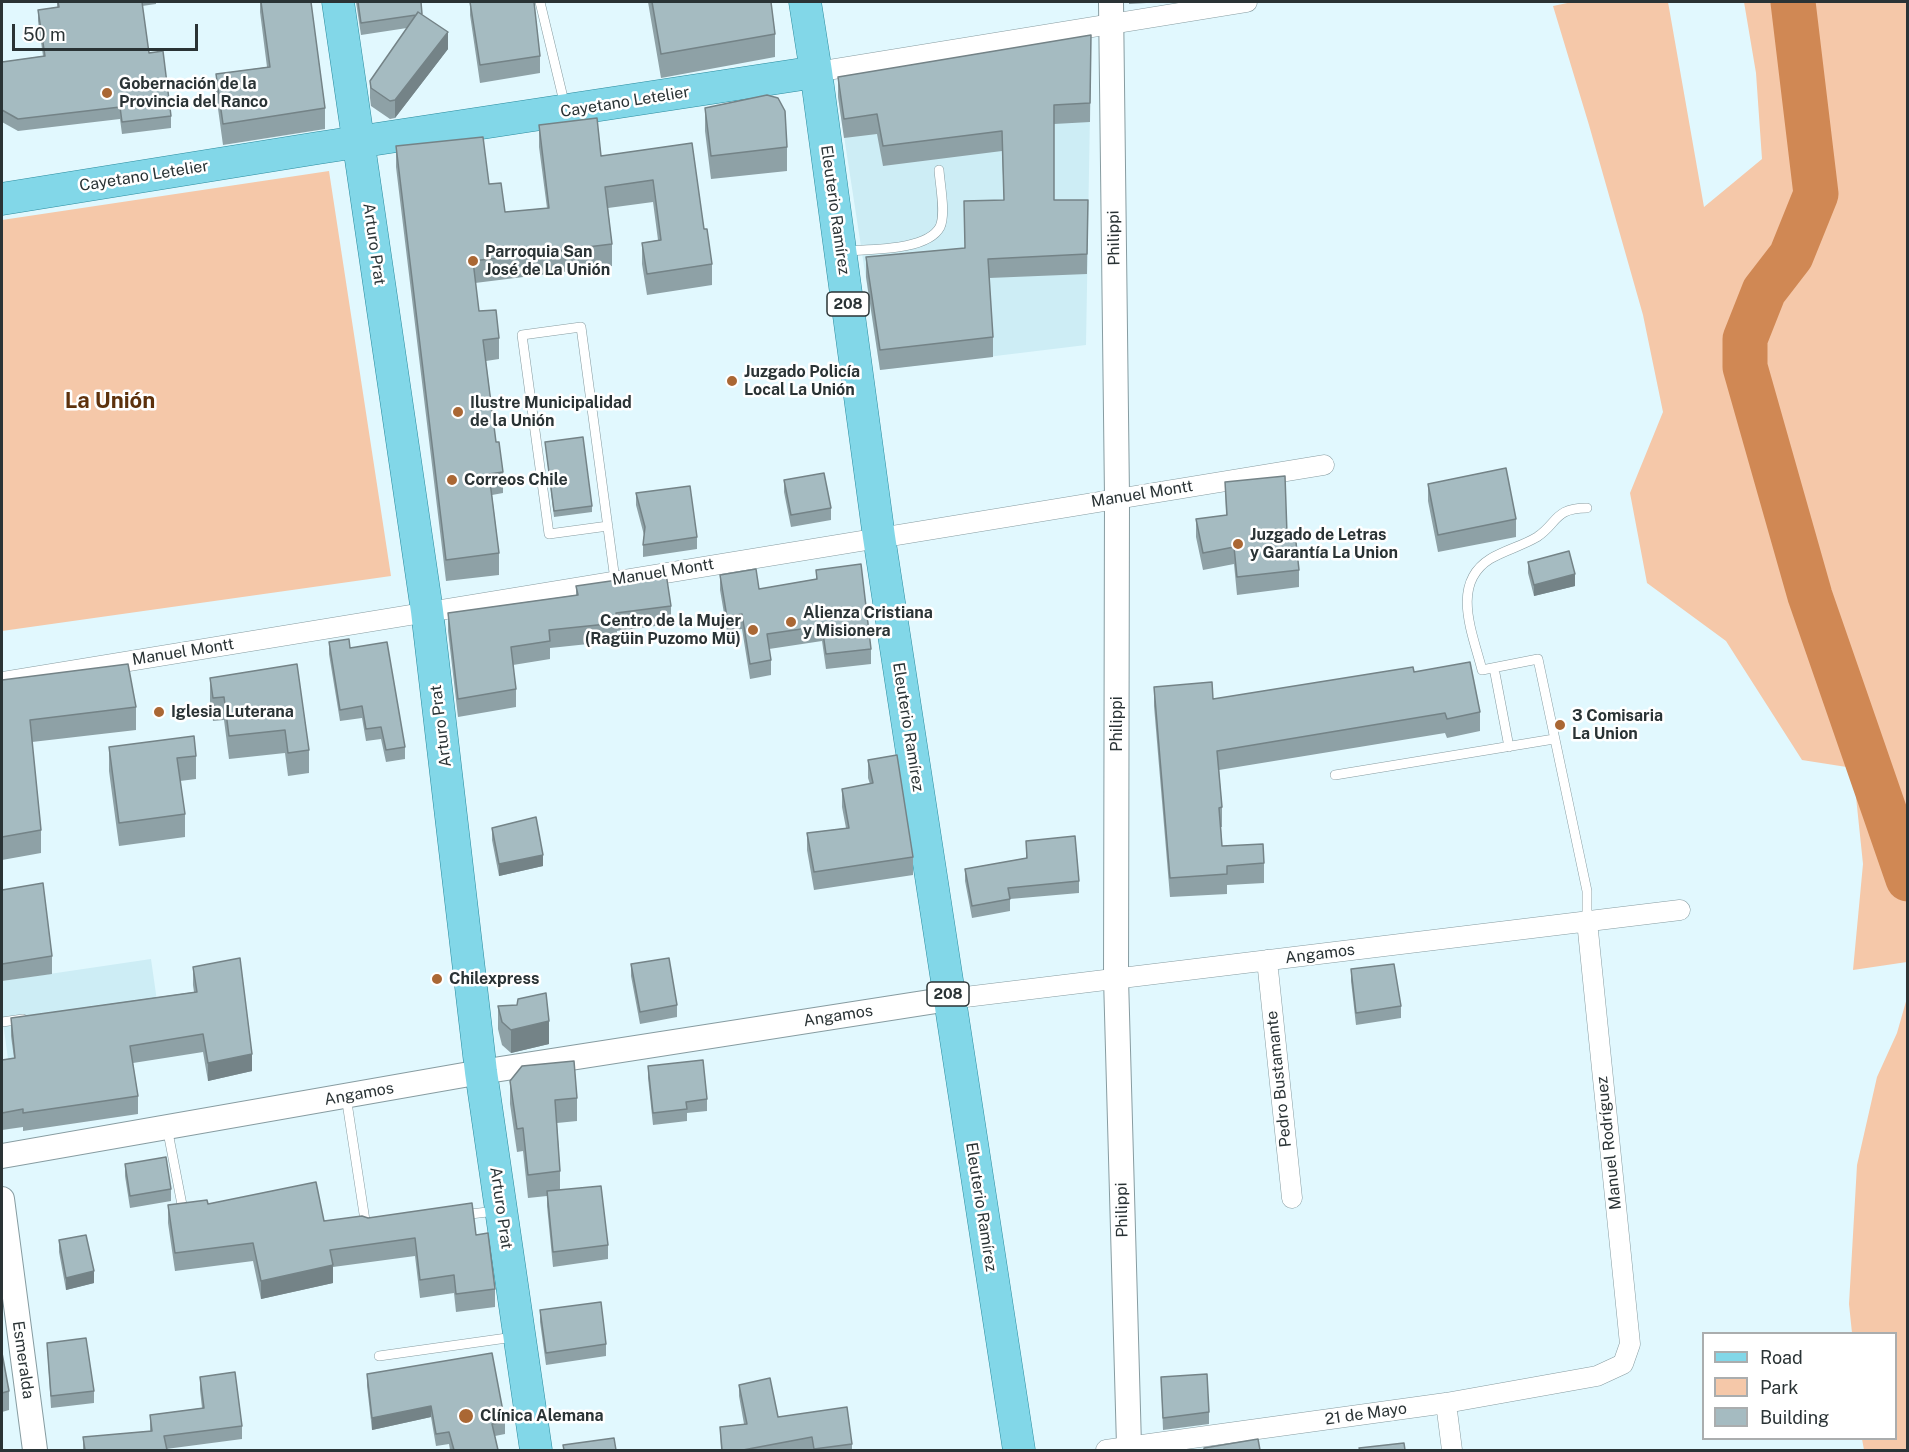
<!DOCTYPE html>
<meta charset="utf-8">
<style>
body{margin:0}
#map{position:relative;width:1909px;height:1452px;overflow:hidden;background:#e1f8fe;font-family:"Public Sans",sans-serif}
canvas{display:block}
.frame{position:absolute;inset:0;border:3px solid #2a3335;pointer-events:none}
.legend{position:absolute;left:1702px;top:1332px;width:195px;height:108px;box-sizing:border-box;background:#fff;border:2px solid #aaadae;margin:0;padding:8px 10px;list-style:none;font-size:18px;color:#2a3335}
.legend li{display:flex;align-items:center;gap:12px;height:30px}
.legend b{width:30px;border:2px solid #aaadae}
.scale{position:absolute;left:12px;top:24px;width:186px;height:27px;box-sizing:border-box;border:3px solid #2a3335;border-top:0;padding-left:8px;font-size:18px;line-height:21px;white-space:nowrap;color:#2a3335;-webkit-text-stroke:4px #fff;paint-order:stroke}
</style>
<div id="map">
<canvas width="1909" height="1452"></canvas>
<div class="frame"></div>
<ul class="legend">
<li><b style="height:8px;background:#82d7e8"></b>Road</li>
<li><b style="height:16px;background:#f5c8a9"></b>Park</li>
<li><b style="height:16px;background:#a5bbc1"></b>Building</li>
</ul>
<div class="scale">50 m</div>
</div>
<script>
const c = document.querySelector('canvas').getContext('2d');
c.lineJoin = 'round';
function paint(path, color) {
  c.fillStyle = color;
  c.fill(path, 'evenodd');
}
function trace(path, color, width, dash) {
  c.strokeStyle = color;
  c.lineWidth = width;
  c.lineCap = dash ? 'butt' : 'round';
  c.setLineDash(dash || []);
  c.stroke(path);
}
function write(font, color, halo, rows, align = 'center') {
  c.font = font + ' "Public Sans",sans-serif';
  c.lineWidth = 5;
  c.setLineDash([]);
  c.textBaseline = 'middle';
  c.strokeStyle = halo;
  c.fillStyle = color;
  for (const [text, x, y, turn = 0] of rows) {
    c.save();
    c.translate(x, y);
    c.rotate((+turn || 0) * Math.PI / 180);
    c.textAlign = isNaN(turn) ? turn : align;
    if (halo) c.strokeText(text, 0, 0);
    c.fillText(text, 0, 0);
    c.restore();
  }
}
paint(new Path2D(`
 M1091 55 1086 345 880 370 838 97Z
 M151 959 159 1015 168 1014 174 1056 11 1081 2 1015V981Z`), '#cdedf5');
paint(new Path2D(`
 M1572 2H1668L1704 207 1762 159 1756 73 1744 2H1907V962L1853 970 1863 864 1853 768 1802 760 1726 641 1647 583 1630 493 1663 412 1643 315 1589 125 1553 6Z
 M329 171 391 576 2 631V220Z
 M1907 998V1450H1864L1862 1439 1896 1438V1334L1852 1333 1849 1304 1857 1165 1877 1077 1897 1033Z`), '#f5c8a9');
trace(new Path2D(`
 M1793 2 1816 194 1791 256 1764 291 1745 339V367L1810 596 1908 879`), '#d08854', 45);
const service = new Path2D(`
 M540 2 565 106
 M846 251C870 249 927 251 940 227 946 214 940 185 939 170
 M1587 508C1554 508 1558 523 1537 537 1522 546 1505 550 1490 559 1450 584 1473 634 1482 670L1538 659 1587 891V921
 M608 526 549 534 522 335 581 327 615 580
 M1494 668 1509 747
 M1335 775 1554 739
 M2 1022 23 1019
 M346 1096 366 1227
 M167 1127 183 1210
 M462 1215 496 1211
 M379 1356 514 1337`);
const minor = new Path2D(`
 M816 72 1247 2
 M2 682 1324 465
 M1267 960 1292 1198
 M949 999 1680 910
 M1446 1403 1452 1450
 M1106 1450 1446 1403 1597 1376 1623 1364 1630 1344 1587 921`);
const tertiary = new Path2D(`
 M1111 2 1117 497 1116 978 1129 1446
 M2 1156 481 1072 949 999
 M2 1199 35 1450`);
const primary = new Path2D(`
 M338 2 427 611 481 1072 536 1450
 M805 2 816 72 879 537 1019 1450
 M2 199 318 148 816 72`);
trace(service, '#879ca1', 10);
trace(minor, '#879ca1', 21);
trace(tertiary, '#879ca1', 26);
trace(primary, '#2d8c9f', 33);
trace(service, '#fff', 9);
trace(minor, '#fff', 20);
trace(tertiary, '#fff', 24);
trace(primary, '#82d7e8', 32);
paint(new Path2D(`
 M57 2H156V4L142 6 149 53 171 116V128L122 134 120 119 18 131 2 122V62L43 56 38 21V10L57 7Z
 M260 2H311L325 108V129L223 145 216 94V74L267 67 260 12Z
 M356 2H421L422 15 448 49 395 118 390 119 371 106 370 98V81L407 28 361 35Z
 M470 2H534L540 56V73L480 83 470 15Z
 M648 2H771L775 34V57L661 78Z
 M1129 2H1164L1129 4Z
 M1091 35 1090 122 1054 124V200H1088L1087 274 989 278 993 337V357L880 370 866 277V257L964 248 1004 200 1002 151 883 166 877 134 844 138 838 97V77Z
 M705 108 787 147V171L711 179 705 131Z
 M539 125 601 156 692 143 704 229 712 264V285L647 295 642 264V243L658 240 653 202 608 208 612 244V266L475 283 479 311 499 338V359L486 361 496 442 503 472V493L492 495 499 553V575L446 581 396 167V146L489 184 505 212 547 208 539 147Z
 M545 442 592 506V512L554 517Z
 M784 480 831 508V520L791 527 784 492Z
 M1225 482 1287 534 1299 570V587L1237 595 1234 564 1203 570 1196 537V519L1226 515Z
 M1428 484 1516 519V537L1438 552 1428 501Z
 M636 493 697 537V549L643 557V545L644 535 636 505Z
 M1528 562 1575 586 1534 596 1528 573Z
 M816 570 871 649V664L826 669 822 641 769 649 771 660V675L750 679 742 629 727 631 720 590V575L759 589 816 579Z
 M576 586 671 606V624L617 631V641L550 648V659L513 665 516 689V707L458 717 448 631V613L576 595Z
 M329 642 350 648 405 747V759L386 762 381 739 366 741 362 718 340 721 329 654Z
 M297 664 309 750V773L288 776 285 753 229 759 224 720 213 721 210 701V678Z
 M1414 672 1480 712V731L1447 738 1445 733 1219 770 1222 807V827H1221L1222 846 1264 863V883L1227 885V894L1170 897 1154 706V687L1213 699Z
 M2 680 136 707V730L32 742 41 830V853L2 860Z
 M109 747 196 756V779L180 781 185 814V837L119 846 109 771Z
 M868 760 913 857V875L814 890 807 850V833L846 828 842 807V789L870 784 868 778Z
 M492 828 543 866 499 876 492 840Z
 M1026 841 1079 881V893L1010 899V911L972 918 965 881V869L1026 858Z
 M2 890 52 956V974L2 981Z
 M631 964 677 1005V1017L640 1024 631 976Z
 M193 967 252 1071 208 1081 203 1052 133 1063 138 1096V1114L23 1131V1127L2 1130V1060L14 1058 11 1036V1018L194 992 193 985Z
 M1351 969 1401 1006V1018L1356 1025 1351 981Z
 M498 1006 549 1044 511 1053 502 1045 498 1029Z
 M648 1066 707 1099V1111L687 1113V1121L653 1125 648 1078Z
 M510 1081 577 1098V1121L557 1123 560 1171V1190L608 1245V1259L553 1267 547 1206V1196L528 1198 523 1151 517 1152 510 1104Z
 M125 1164 171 1189V1201L130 1208 125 1176Z
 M208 1204 324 1221 368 1218 476 1235 495 1289V1307L456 1312 454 1293 420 1298 415 1256 333 1267V1283L261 1299 253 1261 175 1271 168 1223V1205Z
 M59 1240 94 1283 66 1290 59 1252Z
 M540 1310 606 1344V1356L546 1365 540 1322Z
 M47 1343 94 1391V1403L51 1408Z
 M2 1353 9 1391V1410L2 1412Z
 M367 1374 505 1422V1434L495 1436 498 1450H450L449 1444 436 1446 431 1417 372 1430 367 1386Z
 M200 1377 242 1426V1439L166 1449 167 1450H83V1437L150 1431V1415L202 1408 200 1390Z
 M1161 1377 1209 1412V1424L1163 1430Z
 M739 1385 778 1417 852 1444V1450H812V1449L802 1450H721L720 1427 744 1424 739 1396Z`), '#8ea1a6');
paint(new Path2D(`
 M448 32V49L395 118V100Z
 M1575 574V586L1534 596V585Z
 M543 855V866L499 876V864Z
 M549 1021V1044L511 1053V1030Z
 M252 1054V1071L208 1081V1063Z
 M333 1265V1283L261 1299V1281Z
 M94 1271V1283L66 1290V1278Z
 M431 1406V1417L372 1430V1418Z`), '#748387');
const building = new Path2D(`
 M58 2H142L149 53 163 51 171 116 122 122 120 107 18 119 2 110V62L45 56 38 10 59 7Z
 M261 2H311L325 108 223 124 216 74 270 67Z
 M358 2H421L422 14H421L418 12 416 15 361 23Z
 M470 2H534L540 56 480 65Z
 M652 2H771L775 34 661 54Z
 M418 12 448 32 395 100 390 101 371 88 370 81Z
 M1091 35 1090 103 1054 105V200H1088L1087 254 988 259 993 337 880 350 866 257 965 248 964 201 1004 200 1002 131 883 146 877 114 844 119 838 77Z
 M767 95 778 98 785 111 787 147 711 156 705 108Z
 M597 118 601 156 692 143 704 229H707L712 264 647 274 642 243 661 240 653 180 605 187 612 244 473 261 479 311 496 310 499 338 483 340 496 442H499L503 472 489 474 499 553 446 560 396 146 483 137 489 184 501 183 505 212 549 208 539 125Z
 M583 437 592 506 554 511 545 442Z
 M1506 468 1516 519 1438 535 1428 484Z
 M824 473 831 508 791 515 784 480Z
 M1285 476 1287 534 1295 533 1299 570 1237 577 1234 547 1203 553 1196 519 1227 515 1225 482Z
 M690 486 697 537 643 545 645 527 636 493Z
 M1569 551 1575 574 1534 585 1528 562Z
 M861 564 871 649 826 654 822 626 767 634 771 660 750 664 742 614 727 617 720 575 756 569 759 589 817 579 816 570Z
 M666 573 671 606 616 613 617 623 549 630 550 641 511 647 516 689 458 699 448 613 578 595 576 586Z
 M349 639 350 648 387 642 405 747 386 750 381 727 366 729 362 706 340 710 329 642Z
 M1470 662 1480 712 1447 719 1445 713 1217 751 1222 807 1219 808 1222 846 1263 844 1264 863 1227 866V874L1170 878 1154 687 1212 682 1213 699 1413 667 1414 672Z
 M128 664 136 707 30 720 41 830 2 837V680Z
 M297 664 309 750 288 753 285 730 229 736 224 697 213 698 210 678Z
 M194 736 196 756 177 758 185 814 119 823 109 747Z
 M897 755 913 857 814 872 807 833 849 828 842 789 873 783 868 760Z
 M536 817 543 855 499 864 492 828Z
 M1075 836 1079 881 1008 888 1010 899 972 906 965 869 1027 858 1026 841Z
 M43 883 52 956 2 964V890Z
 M240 958 252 1054 208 1063 203 1034 130 1046 138 1096 23 1113V1109L2 1113V1060L15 1058 11 1018 197 992 193 967Z
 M669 958 677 1005 640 1012 631 964Z
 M1394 964 1401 1006 1356 1013 1351 969Z
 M546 993 549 1021 511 1030 502 1022 498 1006 517 1005 518 999Z
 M703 1060 707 1099 686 1102 687 1109 653 1113 648 1066Z
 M574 1061 577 1098 555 1100 560 1171 528 1175 523 1128 517 1129 510 1081 522 1066Z
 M166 1157 171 1189 130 1196 125 1164Z
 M316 1182 324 1221 362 1216 368 1218 472 1203 476 1235 488 1233 495 1289 456 1294 454 1275 420 1280 415 1238 330 1250 333 1265 261 1281 253 1243 175 1253 168 1205 207 1200 208 1204Z
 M601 1186 608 1245 553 1252 547 1191Z
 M86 1235 94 1271 66 1278 59 1240Z
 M601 1302 606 1344 546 1353 540 1310Z
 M86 1338 94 1391 51 1396 47 1343Z
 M2 1353 9 1391 2 1393Z
 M492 1353 505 1422 492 1424 498 1450H454L449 1432 436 1434 431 1406 372 1418 367 1374Z
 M235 1372 242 1426 164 1436 167 1450H85L83 1437 152 1431 150 1415 204 1408 200 1377Z
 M1207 1374 1209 1412 1163 1418 1161 1377Z
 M770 1378 778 1417 847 1407 852 1444 814 1449 812 1437 743 1450H722L720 1427 747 1424 739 1385Z
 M614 1438 616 1450H564L563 1445Z
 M1258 1439 1260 1450H1204V1448Z
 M1404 1443 1405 1450H1360L1359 1448Z`);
paint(building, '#a5bbc1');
trace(building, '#748387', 1.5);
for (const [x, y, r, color] of [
 [107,93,6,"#aa6734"],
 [473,261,6,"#aa6734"],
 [732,381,6,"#aa6734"],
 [458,412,6,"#aa6734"],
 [452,480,6,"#aa6734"],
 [1238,544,6,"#aa6734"],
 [791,622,6,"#aa6734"],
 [753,630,6,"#aa6734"],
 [159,712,6,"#aa6734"],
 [1560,725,6,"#aa6734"],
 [437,979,6,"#aa6734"],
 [466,1416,8,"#aa6734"]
]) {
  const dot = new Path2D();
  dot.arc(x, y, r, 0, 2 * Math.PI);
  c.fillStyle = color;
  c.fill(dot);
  trace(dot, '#fff', 2);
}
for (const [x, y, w] of [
 [848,304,42],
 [948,994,42]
]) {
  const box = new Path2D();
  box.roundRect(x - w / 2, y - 12, w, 24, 4.5);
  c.fillStyle = '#fff';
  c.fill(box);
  trace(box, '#2a3335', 1.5);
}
write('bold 15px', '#2a3335', null, [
 ["208",848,304],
 ["208",948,994]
]);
write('bold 16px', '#2a3335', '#fff', [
 ["Gobernación de la",119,84],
 ["Provincia del Ranco",119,102],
 ["Parroquia San",485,252],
 ["José de La Unión",485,270],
 ["Juzgado Policía",744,372],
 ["Local La Unión",744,390],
 ["Ilustre Municipalidad",470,403],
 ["de la Unión",470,421],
 ["Correos Chile",464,480],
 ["Juzgado de Letras",1250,535],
 ["y Garantía La Union",1250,553],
 ["Alienza Cristiana",803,613],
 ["y Misionera",803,631],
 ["Centro de la Mujer",741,621,"right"],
 ["(Ragüin Puzomo Mü)",741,639,"right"],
 ["Iglesia Luterana",171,712],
 ["3 Comisaria",1572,716],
 ["La Union",1572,734],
 ["Chilexpress",449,979],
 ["Clínica Alemana",480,1416]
], 'left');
write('16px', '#2a3335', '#fff', [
 ["Cayetano Letelier",625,102,-9],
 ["Cayetano Letelier",144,176,-9],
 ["Eleuterio Ramírez",835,210,82],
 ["Philippi",1114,238,-91],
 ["Arturo Prat",374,244,82],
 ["Manuel Montt",1142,494,-9],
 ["Manuel Montt",663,572,-9],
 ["Manuel Montt",183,652,-9],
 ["Philippi",1117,724,-90],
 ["Arturo Prat",441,726,-97],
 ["Eleuterio Ramírez",908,727,81],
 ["Angamos",1320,954,-7],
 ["Angamos",838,1016,-9],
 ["Pedro Bustamante",1279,1079,-96],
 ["Angamos",359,1094,-10],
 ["Manuel Rodríguez",1609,1143,-96],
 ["Eleuterio Ramírez",981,1207,81],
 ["Arturo Prat",501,1208,82],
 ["Philippi",1122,1210,-91],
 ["Esmeralda",23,1360,82],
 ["21 de Mayo",1366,1414,-8]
]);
write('bold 22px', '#5d310c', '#fff', [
 ["La Unión",110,401]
]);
</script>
